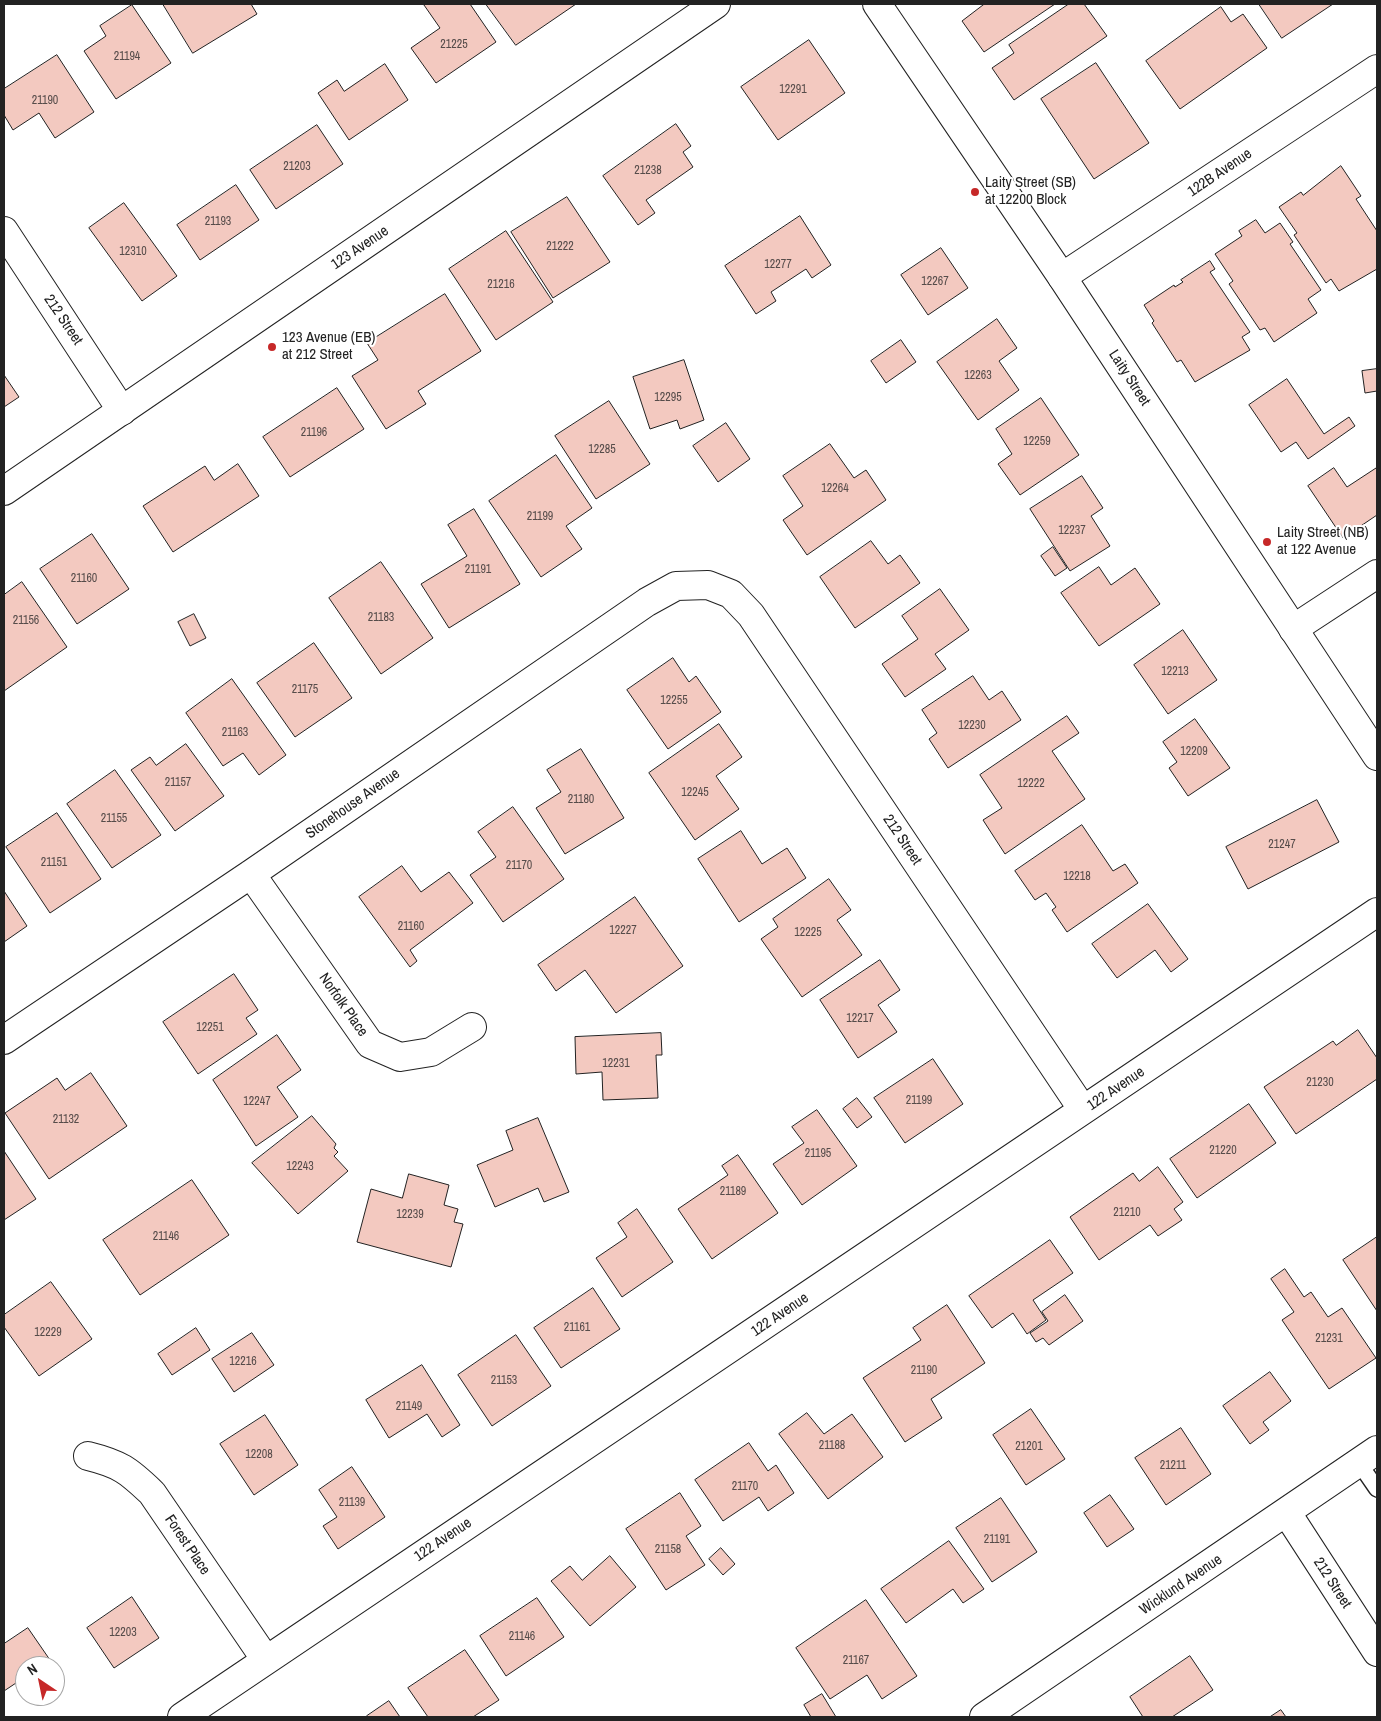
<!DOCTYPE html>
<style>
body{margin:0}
#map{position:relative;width:1381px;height:1721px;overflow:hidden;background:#fff;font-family:"Archivo Narrow",sans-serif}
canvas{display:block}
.frame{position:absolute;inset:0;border:5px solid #222;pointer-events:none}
.north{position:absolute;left:15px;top:1656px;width:50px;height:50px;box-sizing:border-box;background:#fff;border:1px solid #a7a7a7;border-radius:50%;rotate:326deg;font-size:14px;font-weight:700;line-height:20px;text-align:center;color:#222}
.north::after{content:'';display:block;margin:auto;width:18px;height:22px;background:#c62828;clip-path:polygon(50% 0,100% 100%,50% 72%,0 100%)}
</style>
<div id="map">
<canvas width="1381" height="1721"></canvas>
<div class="frame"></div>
<div class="north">N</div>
</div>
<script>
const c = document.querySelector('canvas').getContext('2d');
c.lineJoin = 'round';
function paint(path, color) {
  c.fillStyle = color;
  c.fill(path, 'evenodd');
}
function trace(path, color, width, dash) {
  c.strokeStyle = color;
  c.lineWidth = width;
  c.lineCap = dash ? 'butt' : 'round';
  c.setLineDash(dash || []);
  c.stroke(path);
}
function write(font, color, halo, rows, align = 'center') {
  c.font = font + ' "Archivo Narrow",sans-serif';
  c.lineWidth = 4;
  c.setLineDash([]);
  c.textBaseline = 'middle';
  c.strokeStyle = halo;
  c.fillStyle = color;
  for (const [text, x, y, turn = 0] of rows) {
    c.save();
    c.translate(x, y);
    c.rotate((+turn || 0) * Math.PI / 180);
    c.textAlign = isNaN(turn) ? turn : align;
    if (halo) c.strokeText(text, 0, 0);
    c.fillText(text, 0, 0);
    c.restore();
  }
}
const building = new Path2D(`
 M163 4H251L257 14 193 53Z
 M425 4H470L496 42 436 83 411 48 440 28 424 5Z
 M486 4H576L516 45Z
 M982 4H1055L984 52 962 21 983 5Z
 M1069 4H1084L1107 36 1014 100 992 68 1014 53 1009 45Z
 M1259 4H1333L1282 38Z
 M132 5 171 63 116 99 84 51 106 36 100 26Z
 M1221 7 1231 22 1243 14 1267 48 1180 109 1146 61Z
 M809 40 845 93 778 140 741 87Z
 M57 55 94 112 55 138 39 113 13 130 4 115V89Z
 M1096 63 1149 143 1094 179 1041 99Z
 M385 64 408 100 349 140 318 93 337 80 344 91Z
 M676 124 691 146 683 152 693 167 646 200 655 213 638 225 603 176Z
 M317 125 343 164 276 209 250 170Z
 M1341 166 1361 196 1356 199 1377 231V269L1339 291 1331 279 1326 283 1294 235 1297 233 1279 207 1301 192 1303 195Z
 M236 185 259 220 200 260 177 225Z
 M567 197 610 262 553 298 511 232Z
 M124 203 177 276 142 301 89 228Z
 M800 216 831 265 812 278 806 269 771 292 776 301 756 314 725 266Z
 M1256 220 1265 233 1280 223 1293 242 1290 244 1321 290 1308 299 1317 313 1274 342 1265 328 1260 330 1229 284 1233 281 1215 254 1242 236 1239 231Z
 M506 231 553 302 496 340 449 269Z
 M941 248 968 288 928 315 901 275Z
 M1210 261 1215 269 1210 272 1250 332 1242 337 1250 350 1195 382 1181 360 1177 362 1152 323 1154 321 1144 305 1174 285 1175 287 1183 282 1181 280Z
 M445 294 481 351 418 391 426 404 386 429 352 376 378 360 367 343Z
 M997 319 1017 348 999 361 1019 390 978 420 937 362Z
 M901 340 916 362 886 383 871 361Z
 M684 360 704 420 680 429 677 420 650 429 633 377Z
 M1377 369V391L1365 393 1362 371Z
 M4 375 19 397 4 407Z
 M1287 379 1324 434 1349 417 1355 426 1308 459 1296 442 1281 452 1249 405Z
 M337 388 364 429 290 477 263 437Z
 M1041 398 1079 455 1020 495 998 464 1012 454 996 429Z
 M609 401 650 464 596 499 555 436Z
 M726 423 750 459 718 482 693 446Z
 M830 444 854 478 866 470 886 500 807 555 783 520 803 506 783 476Z
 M556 455 592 508 566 526 582 549 541 577 489 501Z
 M238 464 259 496 173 552 143 506 205 466 214 480Z
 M1334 468 1347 487 1376 468 1377 470V515L1343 538 1308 486Z
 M1082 476 1103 508 1091 516 1110 546 1070 571 1030 509Z
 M474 509 520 584 449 628 421 584 467 556 448 525Z
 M92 534 129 589 77 624 40 569Z
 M871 541 888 564 900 555 920 583 855 628 820 577Z
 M1053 547 1067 568 1055 576 1041 556Z
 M381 562 433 638 381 674 329 598Z
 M1099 567 1111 585 1135 568 1160 604 1099 646 1061 593Z
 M22 582 67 647 4 691V595Z
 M940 589 969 630 935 654 946 669 905 697 882 664 918 639 902 616Z
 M194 614 206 638 190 646 178 622Z
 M1183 630 1217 680 1168 714 1134 665Z
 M314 643 352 698 295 737 257 683Z
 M673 658 689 682 696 676 721 712 668 749 627 690Z
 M973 676 989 700 1002 691 1021 720 948 768 929 739 937 733 922 710Z
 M232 679 286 755 259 775 243 753 223 766 186 713Z
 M1067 716 1079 733 1052 751 1085 799 1005 854 983 820 1002 808 980 775Z
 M1195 719 1230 768 1188 796 1169 768 1177 762 1163 742Z
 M719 724 742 757 716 776 739 809 695 840 649 773Z
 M186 744 224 796 175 831 131 770 150 757 156 765Z
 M581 749 624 818 565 854 536 808 561 792 547 770Z
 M115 770 161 835 112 868 67 804Z
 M1317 800 1339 842 1248 889 1226 847Z
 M513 807 564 879 503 922 470 875 496 857 478 832Z
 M57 813 101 879 50 913 6 847Z
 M1082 825 1113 871 1125 864 1138 883 1067 932 1052 910 1056 907 1046 893 1035 900 1015 871Z
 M741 831 762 864 787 848 806 878 739 922 698 859Z
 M402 866 421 892 449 872 473 903 410 950 417 961 410 967 359 897Z
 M829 879 851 910 837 920 862 955 802 997 761 939 778 927 773 919Z
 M4 891 27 926 4 942Z
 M635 897 683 966 616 1013 585 970 556 991 538 965Z
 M1148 904 1188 959 1171 972 1155 950 1117 978 1092 944Z
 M880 960 900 990 878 1005 897 1032 858 1058 820 1000Z
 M234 974 258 1010 246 1018 257 1034 198 1074 163 1022Z
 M1358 1030 1377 1058V1079L1296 1134 1264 1087 1333 1041 1336 1045Z
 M661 1033 662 1055H656L658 1098 603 1100 602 1072 576 1074 575 1037Z
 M277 1035 301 1070 277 1087 298 1117 256 1146 213 1080Z
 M933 1059 963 1104 905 1143 874 1098Z
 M91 1073 127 1126 49 1179 5 1113 57 1078 65 1090Z
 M857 1098 872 1117 857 1128 843 1109Z
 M1249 1104 1276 1143 1197 1198 1170 1159Z
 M817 1110 857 1166 802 1205 773 1164 804 1143 792 1127Z
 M312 1116 336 1144 334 1148 338 1152 334 1156 348 1171 298 1214 252 1163Z
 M538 1118 569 1192 544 1202 538 1188 495 1207 477 1165 513 1150 506 1131Z
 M4 1151 36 1199 4 1220Z
 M738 1155 778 1213 712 1259 678 1209 728 1175 722 1166Z
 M1158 1167 1183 1202 1174 1209 1182 1220 1158 1236 1150 1225 1099 1260 1070 1217 1133 1173 1139 1181Z
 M409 1174 449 1185 444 1205 458 1209 454 1222 463 1224 451 1267 357 1242 371 1189 402 1198Z
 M192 1180 229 1235 140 1295 103 1240Z
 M637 1209 673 1262 622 1297 596 1258 627 1237 618 1223Z
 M1377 1237V1311L1343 1260Z
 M1050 1240 1073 1273 1033 1300 1046 1320 1027 1334 1013 1313 992 1328 969 1296Z
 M1285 1269 1304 1297 1311 1292 1328 1317 1342 1308 1376 1358 1329 1389 1282 1320 1294 1312 1271 1279Z
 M51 1282 92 1339 39 1376 4 1327V1315Z
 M593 1288 620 1329 561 1368 534 1328Z
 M1065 1295 1083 1321 1049 1345 1043 1338 1036 1342 1030 1333 1048 1321 1042 1312Z
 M947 1305 985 1363 931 1399 942 1418 905 1442 863 1378 921 1340 913 1328Z
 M196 1328 210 1350 172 1375 158 1354Z
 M252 1333 274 1365 234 1392 212 1359Z
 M516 1335 551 1386 492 1426 458 1375Z
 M422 1365 460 1425 442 1437 427 1414 389 1438 366 1400Z
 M1270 1372 1291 1401 1263 1422 1269 1430 1250 1444 1223 1406Z
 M1031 1409 1065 1459 1026 1485 993 1435Z
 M807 1413 824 1434 852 1414 883 1457 828 1499 779 1434Z
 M265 1415 298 1465 254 1495 220 1444Z
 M1181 1428 1211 1474 1166 1505 1135 1458Z
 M749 1443 768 1471 776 1465 794 1493 768 1511 759 1497 723 1521 695 1480Z
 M352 1467 385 1517 338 1549 323 1526 337 1517 319 1490Z
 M680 1493 701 1526 686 1536 705 1565 666 1590 626 1529Z
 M1110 1495 1134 1529 1107 1547 1084 1513Z
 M1001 1498 1037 1552 992 1582 956 1528Z
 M949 1541 984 1589 963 1603 953 1589 906 1623 881 1589Z
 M721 1548 735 1564 723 1575 709 1559Z
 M610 1556 636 1587 590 1626 551 1581 570 1566 582 1580Z
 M132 1597 159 1638 114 1668 87 1628Z
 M537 1598 564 1637 506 1676 480 1636Z
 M866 1600 917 1676 882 1699 867 1675 830 1699 796 1648Z
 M28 1628 50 1660 41 1666H25V1677L4 1691V1644Z
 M465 1650 499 1700 473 1717H428L408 1688Z
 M1190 1656 1213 1690 1172 1717H1143L1130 1697Z
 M822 1694 836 1717H811L804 1705Z
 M389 1701 400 1717H368L367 1716Z
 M1281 1710 1286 1717H1270Z`);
paint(building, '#f3c9c0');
trace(building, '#222', 1);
const lane = new Path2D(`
 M1359 1463 1377 1489`);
const street = new Path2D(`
 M4 231 122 411
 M1062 277 1377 69
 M1293 629 1377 574
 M251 874 370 1044 400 1057 431 1052 472 1027
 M4 1040 251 874 647 602 676 586 708 585 731 594 751 615 1083 1110
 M88 1456C120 1464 128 1470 152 1493L266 1660
 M1287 1513 1377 1652
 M182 1717 1377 912
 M984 1717 1377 1450`);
const secondary = new Path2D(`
 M877 4 1062 277 1377 756
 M4 491 716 4`);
trace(lane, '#222', 18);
trace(street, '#222', 30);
trace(secondary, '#222', 30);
trace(lane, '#fff', 15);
trace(street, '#fff', 28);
trace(secondary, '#fff', 28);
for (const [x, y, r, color] of [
 [975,192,5,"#c62828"],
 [272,347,5,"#c62828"],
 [1267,542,5,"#c62828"]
]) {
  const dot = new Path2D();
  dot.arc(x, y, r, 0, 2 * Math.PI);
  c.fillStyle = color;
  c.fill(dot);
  trace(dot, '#fff', 2);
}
write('12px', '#564c4a', null, [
 ["21225",454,45],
 ["21194",127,57],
 ["12291",793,90],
 ["21190",45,101],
 ["21203",297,167],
 ["21238",648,171],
 ["21193",218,222],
 ["21222",560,247],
 ["12310",133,252],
 ["12277",778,265],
 ["12267",935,282],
 ["21216",501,285],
 ["12263",978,376],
 ["12295",668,398],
 ["21196",314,433],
 ["12259",1037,442],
 ["12285",602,450],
 ["12264",835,489],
 ["21199",540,517],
 ["12237",1072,531],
 ["21191",478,570],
 ["21160",84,579],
 ["21183",381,618],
 ["21156",26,621],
 ["12213",1175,672],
 ["21175",305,690],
 ["12255",674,701],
 ["12230",972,726],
 ["21163",235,733],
 ["12209",1194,752],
 ["21157",178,783],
 ["12222",1031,784],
 ["12245",695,793],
 ["21180",581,800],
 ["21155",114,819],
 ["21247",1282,845],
 ["21151",54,863],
 ["21170",519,866],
 ["12218",1077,877],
 ["21160",411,927],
 ["12227",623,931],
 ["12225",808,933],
 ["12217",860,1019],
 ["12251",210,1028],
 ["12231",616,1064],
 ["21230",1320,1083],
 ["21199",919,1101],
 ["12247",257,1102],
 ["21132",66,1120],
 ["21220",1223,1151],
 ["21195",818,1154],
 ["12243",300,1167],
 ["21189",733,1192],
 ["21210",1127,1213],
 ["12239",410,1215],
 ["21146",166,1237],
 ["21161",577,1328],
 ["12229",48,1333],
 ["21231",1329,1339],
 ["12216",243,1362],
 ["21190",924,1371],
 ["21153",504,1381],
 ["21149",409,1407],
 ["21188",832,1446],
 ["21201",1029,1447],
 ["12208",259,1455],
 ["21211",1173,1466],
 ["21170",745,1487],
 ["21139",352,1503],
 ["21191",997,1540],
 ["21158",668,1550],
 ["12203",123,1633],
 ["21146",522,1637],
 ["21167",856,1661]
]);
write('15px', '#222', '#fff', [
 ["122B Avenue",1220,173,-34],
 ["123 Avenue",360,248,-34],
 ["212 Street",63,320,56],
 ["Laity Street",1129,378,57],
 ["Stonehouse Avenue",353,804,-35],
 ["212 Street",902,840,56],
 ["Norfolk Place",343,1005,55],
 ["122 Avenue",1116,1089,-34],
 ["122 Avenue",780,1315,-34],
 ["122 Avenue",443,1540,-34],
 ["Forest Place",187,1545,56],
 ["212 Street",1332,1583,57],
 ["Wicklund Avenue",1181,1585,-34]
]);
write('15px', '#222', '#fff', [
 ["Laity Street (SB)",985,183],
 ["at 12200 Block",985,200],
 ["123 Avenue (EB)",282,338],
 ["at 212 Street",282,355],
 ["Laity Street (NB)",1277,533],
 ["at 122 Avenue",1277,550]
], 'left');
</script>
